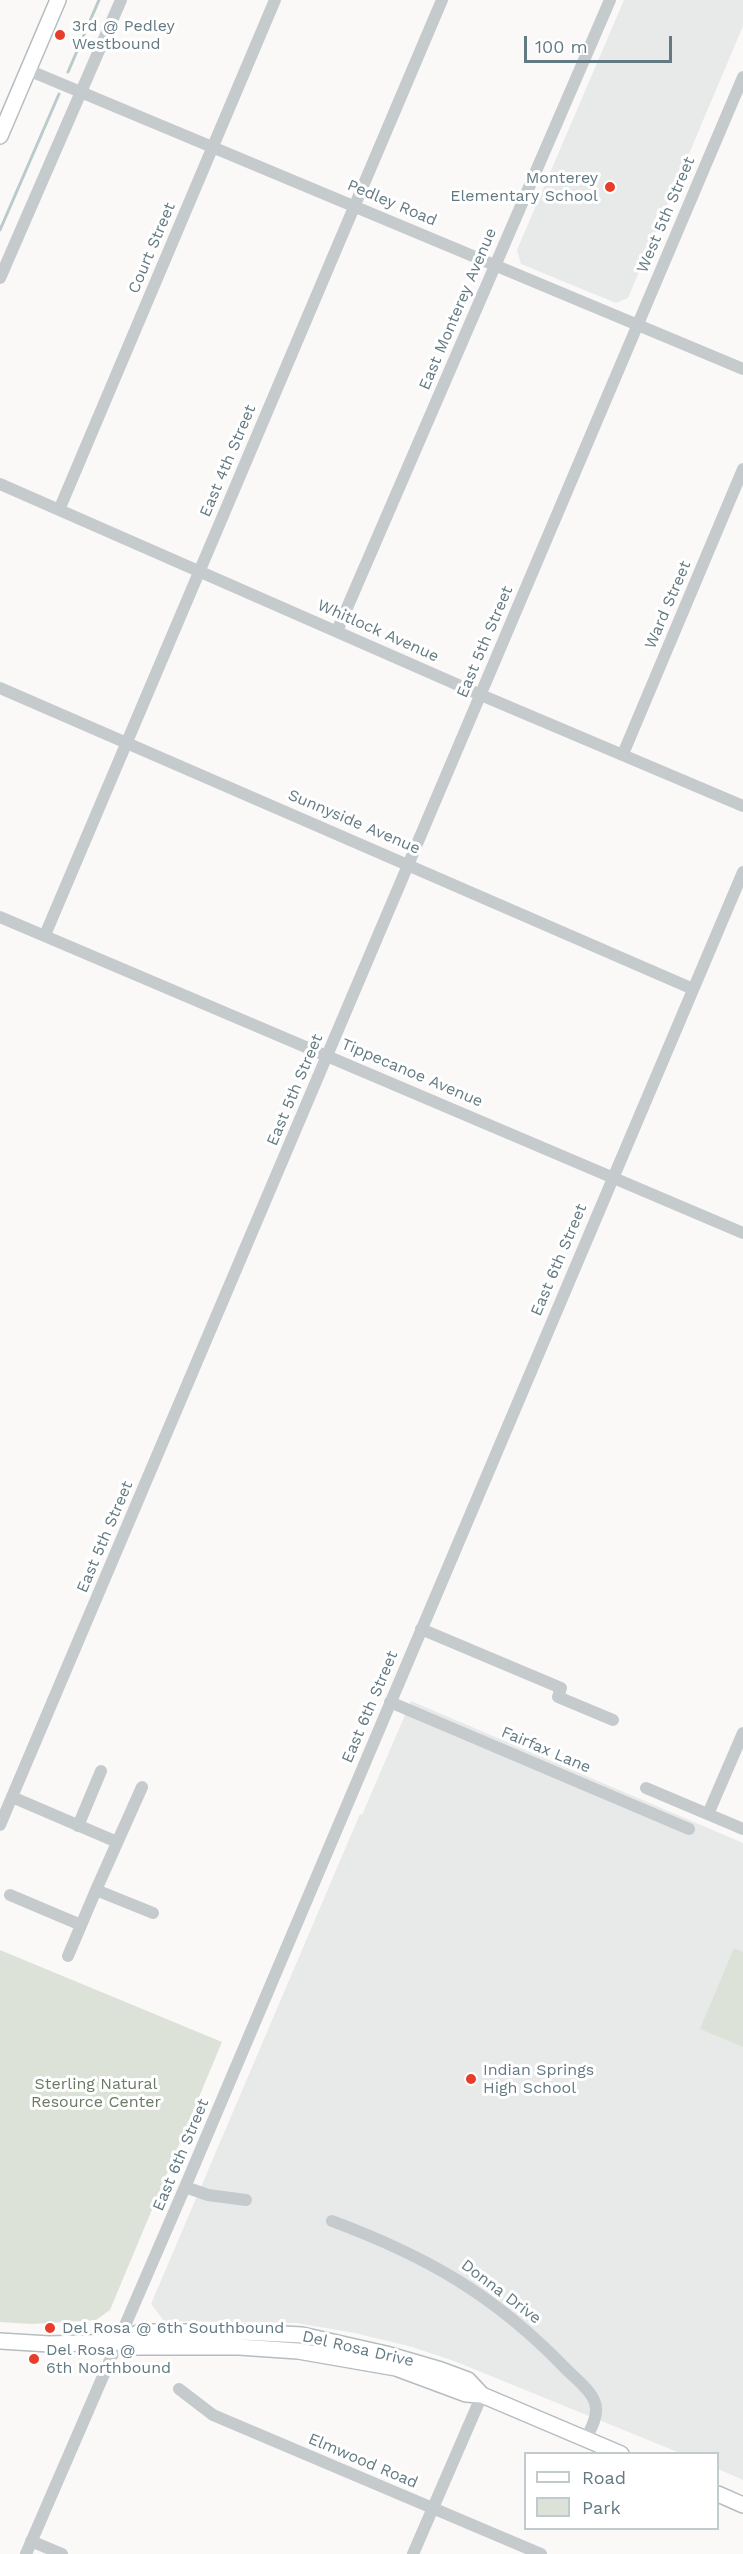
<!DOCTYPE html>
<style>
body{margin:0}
#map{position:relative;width:743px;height:2554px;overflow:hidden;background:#faf9f8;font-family:"Work Sans",sans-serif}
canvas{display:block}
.legend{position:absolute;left:524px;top:2452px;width:195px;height:78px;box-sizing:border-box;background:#fff;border:2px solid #c1cacd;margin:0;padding:8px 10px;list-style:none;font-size:18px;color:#647a83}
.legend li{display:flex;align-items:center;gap:12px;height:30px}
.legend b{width:30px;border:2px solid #c1cacd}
.scale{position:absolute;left:524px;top:36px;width:148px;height:27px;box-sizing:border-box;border:3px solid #647a83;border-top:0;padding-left:8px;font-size:18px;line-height:21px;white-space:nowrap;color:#647a83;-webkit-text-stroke:4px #fff;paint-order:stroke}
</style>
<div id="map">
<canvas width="743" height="2554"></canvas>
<ul class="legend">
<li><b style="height:8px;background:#fff"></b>Road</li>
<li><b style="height:16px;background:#dde2d8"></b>Park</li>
</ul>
<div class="scale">100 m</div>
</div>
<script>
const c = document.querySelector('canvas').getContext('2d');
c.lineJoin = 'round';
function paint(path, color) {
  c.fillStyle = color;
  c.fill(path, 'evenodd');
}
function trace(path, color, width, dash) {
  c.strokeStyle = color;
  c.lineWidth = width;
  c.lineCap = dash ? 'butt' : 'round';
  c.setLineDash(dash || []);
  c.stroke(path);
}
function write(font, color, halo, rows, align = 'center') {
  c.font = font + ' "Work Sans",sans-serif';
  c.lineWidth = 6;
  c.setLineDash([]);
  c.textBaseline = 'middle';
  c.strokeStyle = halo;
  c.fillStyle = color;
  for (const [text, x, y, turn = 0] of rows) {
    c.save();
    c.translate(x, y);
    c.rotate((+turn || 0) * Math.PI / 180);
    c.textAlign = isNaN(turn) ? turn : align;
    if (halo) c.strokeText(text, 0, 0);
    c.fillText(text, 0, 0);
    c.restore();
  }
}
paint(new Path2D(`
 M624 0H743V26L628 298 616 303 521 264 517 250Z
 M411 1701 743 1843V2480L718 2469V2454L680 2453 454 2361 412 2347 355 2333 296 2323 164 2321 151 2304 360 1814 362 1815Z`), '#e8e9e9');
paint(new Path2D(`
 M734 1948 743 1952V2047L700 2029Z
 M0 1950 222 2042 110 2310 96 2320 32 2324 0 2322Z`), '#dde2d8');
trace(new Path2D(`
 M68 72 99 0
 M0 230 59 94`), '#bbcbcc', 3);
const major = new Path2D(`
 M0 136 58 0
 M0 2341 49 2344 119 2342 140 2332H242L302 2335 386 2354 441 2370 468 2380 482 2395
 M119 2342 134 2347H239L298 2351 396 2368 466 2394 482 2395 621 2454
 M718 2494 743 2505`);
trace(major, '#b6bdc0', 18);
trace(new Path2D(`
 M28 70 743 369
 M0 278 121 0
 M0 484 481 695 743 806
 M59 510 275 0
 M337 631 610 0
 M0 688 693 989
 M623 754 743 469
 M0 917 743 1233
 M45 935 442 0
 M421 1629 561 1688 558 1697 613 1720
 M390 1702 689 1829
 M646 1788 743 1829
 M12 1797 117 1842
 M708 1814 743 1733
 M0 1825 743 77
 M78 1826 101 1771
 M96 1890 142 1787
 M10 1895 81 1925
 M68 1956 96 1890 153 1913
 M185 2187 208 2195 246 2200
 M332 2221C426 2256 495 2295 566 2369 576 2379 595 2393 596 2408 597 2419 590 2430 586 2439
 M179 2389 213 2415 541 2554
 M31 2541 62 2554
 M26 2554 185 2187 743 872
 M413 2554 482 2395`), '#c5cbcd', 12);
trace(major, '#fff', 15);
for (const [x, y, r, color] of [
 [60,35,6,"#e73d2a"],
 [610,187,6,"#e73d2a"],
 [471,2079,6,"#e73d2a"],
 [50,2328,6,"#e73d2a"],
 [34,2359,6,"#e73d2a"]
]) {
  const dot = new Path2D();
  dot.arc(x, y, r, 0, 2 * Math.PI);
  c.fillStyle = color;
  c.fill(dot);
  trace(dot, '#fff', 2);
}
write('16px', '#647a83', '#fff', [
 ["3rd @ Pedley",72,26],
 ["Westbound",72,44],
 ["Monterey",598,178,"right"],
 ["Elementary School",598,196,"right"],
 ["Indian Springs",483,2070],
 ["High School",483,2088],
 ["Del Rosa @ 6th Southbound",62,2328],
 ["Del Rosa @",46,2350],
 ["6th Northbound",46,2368]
], 'left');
write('16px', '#647a83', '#fff', [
 ["Pedley Road",392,203,23],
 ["West 5th Street",666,215,-67],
 ["Court Street",152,248,-67],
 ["East Monterey Avenue",458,309,-67],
 ["East 4th Street",228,461,-67],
 ["Ward Street",668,605,-67],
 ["Whitlock Avenue",378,631,24],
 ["East 5th Street",485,642,-67],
 ["Sunnyside Avenue",354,822,23],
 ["Tippecanoe Avenue",412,1073,23],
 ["East 5th Street",295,1090,-67],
 ["East 6th Street",559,1260,-67],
 ["East 5th Street",105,1537,-67],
 ["East 6th Street",370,1707,-67],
 ["Fairfax Lane",546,1750,23],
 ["East 6th Street",181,2155,-67],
 ["Donna Drive",501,2292,37],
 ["Del Rosa Drive",358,2349,13],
 ["Elmwood Road",363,2461,23]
]);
write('16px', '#6b7a63', '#fff', [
 ["Sterling Natural",96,2084],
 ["Resource Center",96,2102]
]);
</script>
